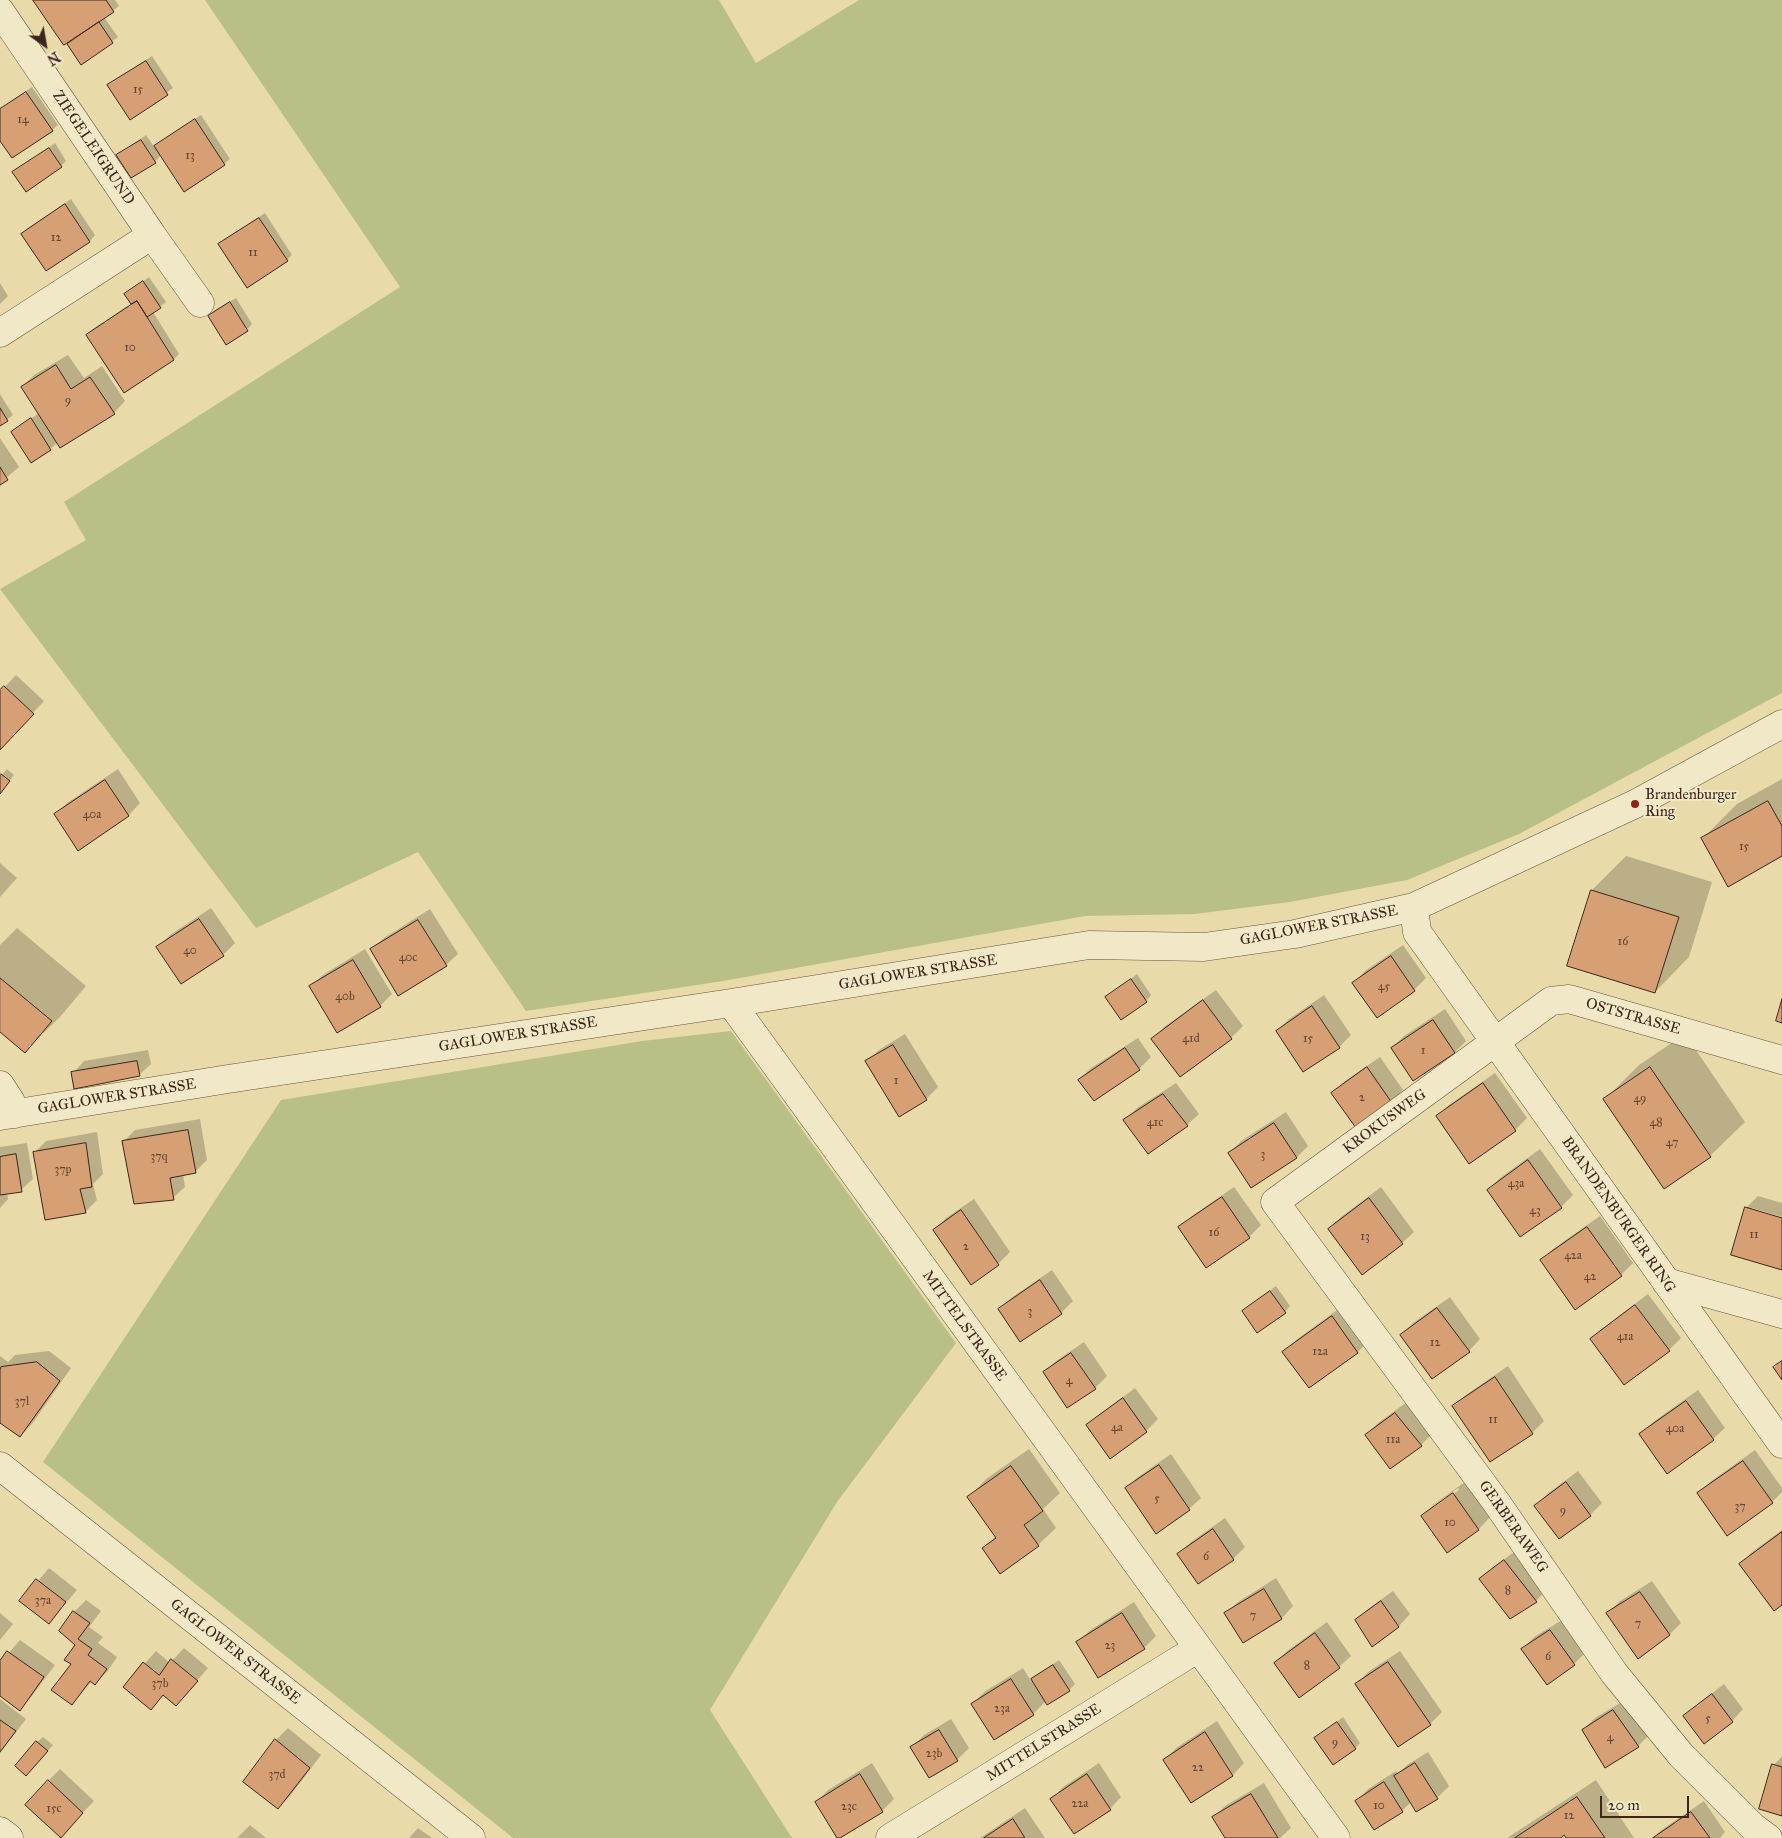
<!DOCTYPE html>
<style>
body{margin:0}
#map{position:relative;width:1782px;height:1838px;overflow:hidden;background:#e9dba9;font-family:"IM FELL Great Primer",serif}
canvas{display:block}
.north{position:absolute;left:20px;top:20px;width:50px;height:50px;-webkit-text-stroke:4px #f1e8c7;paint-order:stroke;rotate:148deg;font-size:14px;font-weight:700;line-height:20px;text-align:center;color:#3d251b}
.north::after{content:'';display:block;margin:auto;width:18px;height:22px;background:#3d251b;clip-path:polygon(50% 0,100% 100%,50% 72%,0 100%)}
.scale{position:absolute;left:1600px;top:1796px;width:89px;height:22px;box-sizing:border-box;border:2px solid #3d251b;border-top:0;padding-left:6px;font-size:15px;line-height:18px;white-space:nowrap;color:#3d251b;-webkit-text-stroke:4px #f1e8c7;paint-order:stroke}
</style>
<div id="map">
<canvas width="1782" height="1838"></canvas>
<div class="north">N</div>
<div class="scale">20 m</div>
</div>
<script>
const c = document.querySelector('canvas').getContext('2d');
c.lineJoin = 'round';
function paint(path, color) {
  c.fillStyle = color;
  c.fill(path, 'evenodd');
}
function trace(path, color, width, dash) {
  c.strokeStyle = color;
  c.lineWidth = width;
  c.lineCap = dash ? 'butt' : 'round';
  c.setLineDash(dash || []);
  c.stroke(path);
}
function write(font, color, halo, rows, align = 'center') {
  c.font = font + ' "IM FELL Great Primer",serif';
  c.lineWidth = 4;
  c.setLineDash([]);
  c.textBaseline = 'middle';
  c.strokeStyle = halo;
  c.fillStyle = color;
  for (const [text, x, y, turn = 0] of rows) {
    c.save();
    c.translate(x, y);
    c.rotate((+turn || 0) * Math.PI / 180);
    c.textAlign = isNaN(turn) ? turn : align;
    if (halo) c.strokeText(text, 0, 0);
    c.fillText(text, 0, 0);
    c.restore();
  }
}
paint(new Path2D(`
 M205 0H719L756 63 859 0H1782V693L1519 834 1407 880 1290 902 1195 914 1085 916 723 981 526 1011 418 852 256 928 0 589 86 540 64 502 400 287Z
 M731 1031 956 1343 837 1502 710 1710 792 1838H513L43 1462 281 1100 642 1041Z`), '#b9c086');
paint(new Path2D(`
 M35 0H115L119 6 104 17 118 37 81 63Z
 M152 56 173 88 130 119 109 86 115 80Z
 M32 87 58 125 52 130 0 138V109Z
 M201 115 230 159 224 164 161 155 155 162 118 156 146 135 155 148 161 141Z
 M55 143 66 161 61 166 14 173Z
 M71 199 95 235 90 241 46 269 22 234 28 228Z
 M265 213 292 255 287 260 219 245 225 239Z
 M149 277 166 302 153 312 179 354 174 359 87 335 93 329 132 303 126 294Z
 M0 283 8 296 0 304Z
 M236 298 252 324 247 330 209 316 215 310Z
 M68 355 84 378 102 366 125 401 114 413 58 442 50 449 12 432 39 413 22 387 34 375Z
 M0 394 13 415 0 425Z
 M0 438 19 467 0 483Z
 M16 675 44 701 0 748V692Z
 M7 769 14 775 0 794V777Z
 M118 769 140 803 129 815 78 849 56 815 67 803Z
 M1782 779V855L1702 839 1737 804Z
 M1626 856 1712 882 1689 957 1655 992 1592 890Z
 M0 863 17 878 0 897Z
 M211 908 235 943 223 955 158 947 170 935Z
 M430 909 458 954 446 965 372 949 384 938Z
 M17 928 86 986 60 1017 25 1051 0 1030V945Z
 M1403 945 1426 978 1414 990 1377 1016 1354 983 1365 971Z
 M365 949 392 994 380 1006 311 986 323 975Z
 M1137 974 1151 995 1146 1001 1107 997Z
 M1216 990 1243 1026 1231 1038 1153 1039 1164 1027Z
 M1324 995 1351 1035 1339 1047 1277 1031 1289 1019Z
 M1445 1009 1466 1041 1455 1052 1414 1080 1392 1048 1404 1036Z
 M905 1034 938 1087 926 1099 900 1115 867 1061 879 1050Z
 M1685 1034 1745 1122 1710 1156 1665 1187 1605 1099 1639 1065Z
 M1138 1038 1151 1057 1139 1069 1094 1099 1079 1080 1091 1068Z
 M148 1050 151 1064 139 1075 73 1073 84 1061Z
 M1380 1057 1403 1090 1391 1102 1333 1093 1345 1081Z
 M1495 1073 1527 1118 1515 1130 1469 1162 1437 1117 1449 1105Z
 M1176 1083 1199 1114 1187 1125 1125 1120 1137 1108Z
 M1286 1112 1308 1146 1297 1157 1252 1186 1230 1153 1241 1141Z
 M200 1119 207 1160 195 1172 183 1174 185 1187 173 1198 124 1141 135 1130Z
 M97 1132 103 1174 93 1184 97 1200 85 1212 34 1153 46 1141Z
 M27 1143 33 1179 21 1190 7 1193 8 1199 0 1208V1147Z
 M1540 1149 1573 1195 1561 1207 1521 1235 1488 1190 1500 1178Z
 M1234 1187 1261 1225 1249 1237 1207 1266 1180 1228 1192 1216Z
 M1381 1187 1414 1232 1402 1243 1329 1229 1341 1217Z
 M1758 1196 1782 1203V1217L1752 1208V1211L1782 1220V1269L1746 1208Z
 M974 1199 1010 1252 998 1264 971 1283 934 1230 946 1218Z
 M1600 1216 1633 1263 1621 1275 1575 1308 1542 1261 1553 1249Z
 M1052 1270 1073 1301 1061 1313 1020 1341 999 1310 1011 1298Z
 M1276 1286 1290 1306 1285 1312 1243 1311Z
 M1648 1294 1681 1338 1669 1350 1624 1383 1591 1339 1603 1328Z
 M1450 1297 1480 1339 1469 1351 1401 1335 1413 1323Z
 M1344 1305 1369 1340 1358 1352 1309 1387 1284 1352 1296 1340Z
 M1084 1342 1107 1376 1095 1388 1068 1407 1044 1373 1056 1361Z
 M49 1351 71 1368 32 1424 20 1436 0 1422V1356L8 1362 15 1355Z
 M1508 1366 1544 1421 1532 1433 1491 1460 1454 1406 1466 1395Z
 M1135 1388 1158 1419 1146 1431 1111 1457 1088 1425 1100 1414Z
 M1698 1390 1725 1428 1713 1439 1641 1434 1653 1422Z
 M1407 1402 1433 1433 1421 1445 1367 1435 1378 1423Z
 M1029 1449 1060 1493 1043 1509 1056 1528 1038 1545 983 1548 996 1536 969 1497 986 1479Z
 M1755 1450 1782 1488V1492L1772 1502 1699 1493 1710 1482Z
 M1171 1454 1201 1498 1189 1509 1127 1488 1138 1477Z
 M1578 1471 1602 1503 1590 1515 1559 1538 1536 1506 1547 1494Z
 M1465 1482 1490 1517 1479 1529 1447 1551 1423 1516 1434 1504ZM1458 1488 1459 1490 1434 1508V1505Z
 M1225 1518 1245 1547 1233 1559 1179 1554 1191 1542Z
 M1782 1530V1604L1741 1564 1752 1552Z
 M1517 1550 1547 1589 1536 1601 1480 1579 1492 1568Z
 M49 1568 77 1590 49 1623 21 1601Z
 M1276 1578 1293 1606 1282 1618 1244 1642 1226 1613 1238 1602Z
 M1652 1581 1681 1623 1670 1634 1608 1613 1620 1601Z
 M1393 1591 1410 1614 1399 1626 1372 1645 1357 1620 1368 1609Z
 M86 1600 101 1611 89 1627 103 1637 98 1643 117 1657 107 1672 95 1683 92 1681 72 1704V1664L77 1645 74 1612Z
 M1134 1602 1156 1636 1144 1648 1077 1643 1089 1631Z
 M0 1613 13 1624 0 1640Z
 M1562 1620 1586 1652 1574 1664 1547 1683 1523 1649 1534 1637Z
 M1327 1622 1351 1656 1339 1667 1276 1663 1287 1651Z
 M20 1640 55 1665 31 1697 20 1709 0 1695V1663Z
 M184 1648 208 1668 176 1705 164 1695 151 1708 125 1686 156 1651 170 1663Z
 M1400 1651 1442 1712 1430 1724 1357 1684 1368 1672Z
 M1059 1660 1075 1684 1069 1690 1046 1701 1033 1714 973 1704 984 1692 1023 1668 1031 1681 1038 1674Z
 M1724 1684 1743 1709 1732 1721 1685 1716 1697 1705Z
 M0 1699 26 1719 0 1753Z
 M1625 1700 1650 1734 1638 1746 1606 1766 1583 1730 1595 1718Z
 M1343 1717 1360 1743 1355 1748 1316 1738Z
 M951 1719 969 1748 957 1760 912 1747 924 1735Z
 M1217 1721 1244 1763 1233 1775 1192 1802 1165 1760 1176 1748Z
 M288 1728 321 1755 290 1796 278 1808 276 1740Z
 M43 1737 53 1745 32 1769 37 1742Z
 M1428 1752 1449 1786 1437 1798 1417 1811 1411 1802 1402 1811 1375 1829 1357 1801 1368 1789 1396 1771 1398 1774 1407 1765Z
 M1782 1756V1815L1774 1765Z
 M872 1763 894 1799 882 1811 817 1802 828 1790Z
 M1099 1763 1121 1797 1110 1809 1052 1799 1063 1787Z
 M60 1769 94 1801 72 1824 48 1781Z
 M1596 1780 1634 1838H1568L1565 1834 1558 1838H1507Z
 M1264 1783 1291 1828 1280 1838H1226L1214 1817 1225 1806Z
 M1704 1801 1725 1832 1720 1838H1653L1660 1831Z
 M1025 1808 1045 1838H980Z
 M250 1825 266 1838H237Z
 M418 1828 432 1838H409Z`), '#0003');
const building = new Path2D(`
 M33 0H106L114 12 64 45Z
 M99 22 113 43 81 65 67 44Z
 M146 61 168 95 130 120 107 85Z
 M26 92 53 131 12 158 0 141V109Z
 M195 119 225 165 184 192 154 146Z
 M141 140 156 163 131 178 116 155Z
 M49 148 62 167 26 192 12 172Z
 M65 204 90 242 46 271 21 234Z
 M259 218 288 261 247 288 218 244Z
 M143 281 161 308 147 317 137 301 131 304 124 294Z
 M137 301 174 360 124 393 86 335Z
 M230 302 248 331 226 345 208 316Z
 M56 365 71 389 90 377 115 414 60 448 21 387Z
 M0 408 8 421 0 426Z
 M31 418 51 450 31 463 11 432Z
 M0 467 8 480 0 485Z
 M4 686 34 714 0 750V690Z
 M1 774 10 781 0 794V775Z
 M105 780 129 816 78 851 54 814Z
 M1768 801 1782 826V856L1728 887 1701 838Z
 M1591 890 1679 917 1655 993 1567 966Z
 M199 919 224 956 181 984 156 947Z
 M418 920 447 966 398 996 370 949Z
 M1391 956 1415 991 1377 1018 1352 983Z
 M353 960 381 1007 337 1033 309 986Z
 M0 978 52 1021 25 1053 0 1032Z
 M1131 979 1147 1002 1121 1020 1105 997Z
 M1782 999V1023L1776 1021Z
 M1203 1000 1232 1039 1180 1077 1151 1039Z
 M1312 1006 1340 1048 1303 1072 1276 1031Z
 M1433 1020 1455 1053 1413 1081 1391 1048Z
 M893 1045 927 1100 899 1117 865 1061Z
 M1125 1048 1140 1070 1094 1101 1078 1080Z
 M137 1061 140 1076 74 1089 71 1072Z
 M1367 1067 1392 1103 1356 1128 1331 1093Z
 M1650 1067 1711 1157 1664 1189 1603 1099Z
 M1483 1083 1516 1131 1469 1164 1436 1116Z
 M1163 1094 1188 1126 1148 1154 1123 1120Z
 M1274 1123 1297 1158 1251 1188 1228 1153Z
 M188 1130 196 1173 170 1178 174 1200 134 1204 122 1141Z
 M86 1143 92 1187 80 1189 86 1213 45 1220 33 1152Z
 M16 1154 22 1192 0 1195V1157Z
 M1528 1160 1562 1208 1520 1237 1487 1190Z
 M1222 1197 1250 1238 1206 1268 1178 1227Z
 M1369 1198 1403 1244 1362 1275 1328 1229Z
 M1745 1207 1782 1218V1270L1731 1255Z
 M961 1210 999 1265 971 1285 933 1230Z
 M1587 1227 1622 1276 1575 1310 1540 1260Z
 M1040 1280 1062 1314 1020 1342 998 1309Z
 M1270 1291 1286 1313 1257 1333 1242 1311Z
 M1635 1305 1670 1351 1624 1385 1590 1339Z
 M1437 1308 1470 1352 1432 1379 1400 1335Z
 M1332 1316 1358 1353 1309 1388 1282 1352Z
 M1071 1353 1096 1389 1067 1408 1043 1372Z
 M1782 1361V1380L1773 1367Z
 M37 1362 60 1381 20 1437 0 1423V1369L1 1367Z
 M1495 1377 1533 1434 1490 1462 1452 1406Z
 M1123 1398 1147 1432 1110 1459 1086 1425Z
 M1686 1401 1714 1440 1667 1474 1639 1434Z
 M1395 1413 1422 1446 1390 1469 1365 1435Z
 M1743 1461 1773 1503 1727 1536 1697 1493Z
 M1159 1465 1190 1510 1156 1534 1125 1488Z
 M1011 1466 1043 1511 1024 1525 1039 1546 1000 1574 982 1548 996 1538 967 1497Z
 M1566 1482 1591 1516 1559 1539 1534 1506Z
 M1453 1493 1479 1530 1447 1553 1421 1516Z
 M1213 1529 1234 1560 1198 1584 1177 1554Z
 M1782 1532V1605L1774 1611 1739 1564Z
 M1504 1560 1537 1602 1510 1619 1479 1579Z
 M36 1579 66 1602 49 1624 19 1601Z
 M1264 1589 1282 1619 1243 1643 1224 1613Z
 M1640 1592 1670 1635 1638 1659 1606 1613Z
 M1381 1601 1399 1627 1372 1647 1355 1620Z
 M73 1611 90 1623 78 1639 92 1649 88 1655 107 1669 95 1685 90 1681 72 1705 51 1690 71 1664 64 1660 75 1645 59 1631Z
 M1122 1613 1145 1649 1098 1678 1076 1642Z
 M1550 1630 1575 1665 1547 1685 1521 1649Z
 M1315 1633 1340 1668 1299 1698 1274 1663Z
 M7 1651 44 1677 20 1711 0 1696V1661Z
 M171 1659 198 1681 176 1706 163 1695 151 1710 123 1687 143 1662 159 1675Z
 M1388 1662 1431 1725 1398 1747 1355 1684Z
 M1053 1665 1070 1691 1047 1705 1031 1679Z
 M1011 1679 1034 1715 994 1740 971 1704Z
 M1712 1694 1733 1722 1704 1744 1683 1716Z
 M1613 1710 1639 1747 1605 1768 1582 1730Z
 M0 1720 16 1731 0 1752Z
 M1337 1722 1356 1749 1333 1765 1314 1738Z
 M939 1730 958 1761 929 1778 910 1747Z
 M1205 1732 1233 1776 1191 1803 1163 1760Z
 M275 1739 310 1768 278 1809 243 1782Z
 M36 1741 48 1751 26 1776 15 1766Z
 M1415 1763 1438 1799 1416 1812 1394 1776Z
 M1772 1764 1782 1767V1816L1759 1809Z
 M860 1774 883 1812 840 1838H837L815 1802Z
 M1087 1774 1111 1810 1074 1834 1050 1799Z
 M48 1780 83 1813 61 1838 25 1805Z
 M1384 1782 1403 1812 1374 1830 1355 1801Z
 M1251 1794 1278 1838H1225L1212 1817Z
 M1577 1797 1605 1838H1566L1564 1835 1561 1838H1515Z
 M1691 1812 1710 1838H1653Z
 M1013 1819 1025 1838H984Z`);
paint(building, '#d6a074');
trace(building, '#3d251b', 1);
const minor = new Path2D(`
 M0 11 152 235 0 333
 M152 235 200 303
 M1414 907 1417 932 1782 1444
 M731 1003 1336 1838
 M0 1085 11 1102 15 1114
 M0 1116 228 1079 731 1003 1089 945 1204 947 1295 934 1414 907 1635 804 1782 724
 M1666 1282 1782 1314
 M0 1466 471 1838
 M0 1831 9 1838
 M890 1838 1197 1649
 M1768 1838 1753 1827 1681 1755 1614 1673 1496 1502 1275 1202 1551 1001 1569 999 1782 1060`);
trace(minor, '#68523e', 29);
trace(minor, '#f1e8c7', 28);
for (const [x, y, r, color] of [
 [1635,804,5,"#8f2418"]
]) {
  const dot = new Path2D();
  dot.arc(x, y, r, 0, 2 * Math.PI);
  c.fillStyle = color;
  c.fill(dot);
  trace(dot, '#f1e8c7', 2);
}
write('12px', '#634431', null, [
 ["15",138,90],
 ["14",23,120],
 ["13",190,156],
 ["12",56,238],
 ["11",253,253],
 ["10",130,348],
 ["9",68,401],
 ["40a",92,815],
 ["15",1744,847],
 ["16",1623,942],
 ["40",190,951],
 ["40c",408,958],
 ["45",1384,987],
 ["40b",345,997],
 ["41d",1191,1039],
 ["15",1308,1039],
 ["1",1423,1051],
 ["1",896,1081],
 ["2",1362,1098],
 ["49",1640,1099],
 ["41c",1155,1123],
 ["48",1656,1123],
 ["47",1672,1143],
 ["3",1263,1155],
 ["37q",159,1157],
 ["37p",63,1170],
 ["43a",1516,1184],
 ["43",1535,1211],
 ["16",1214,1233],
 ["11",1754,1235],
 ["13",1365,1237],
 ["2",966,1247],
 ["42a",1573,1256],
 ["42",1590,1277],
 ["3",1030,1312],
 ["41a",1625,1337],
 ["12",1435,1343],
 ["12a",1320,1352],
 ["4",1069,1381],
 ["37l",22,1402],
 ["11",1493,1420],
 ["4a",1117,1428],
 ["40a",1675,1429],
 ["11a",1393,1440],
 ["5",1157,1499],
 ["37",1740,1507],
 ["9",1563,1511],
 ["10",1450,1523],
 ["6",1206,1557],
 ["8",1508,1591],
 ["37a",43,1601],
 ["7",1253,1616],
 ["7",1638,1624],
 ["23",1110,1646],
 ["6",1548,1657],
 ["8",1307,1666],
 ["37b",160,1684],
 ["23a",1002,1709],
 ["5",1708,1719],
 ["4",1610,1738],
 ["9",1335,1743],
 ["23b",934,1754],
 ["22",1198,1768],
 ["37d",277,1775],
 ["22a",1080,1804],
 ["10",1379,1806],
 ["23c",849,1807],
 ["15c",54,1809],
 ["12",1569,1816]
]);
write('15px', '#3d251b', '#f1e8c7', [
 ["ZIEGELEIGRUND",93,148,56],
 ["GAGLOWER STRASSE",1319,926,-11],
 ["GAGLOWER STRASSE",918,973,-9],
 ["OSTSTRASSE",1633,1017,16],
 ["GAGLOWER STRASSE",518,1035,-9],
 ["GAGLOWER STRASSE",117,1097,-9],
 ["KROKUSWEG",1385,1122,-36],
 ["BRANDENBURGER RING",1618,1215,55],
 ["MITTELSTRASSE",964,1326,54],
 ["GERBERAWEG",1513,1527,55],
 ["GAGLOWER STRASSE",235,1652,38],
 ["MITTELSTRASSE",1044,1743,-32]
]);
write('15px', '#3d251b', '#f1e8c7', [
 ["Brandenburger",1645,795],
 ["Ring",1645,812]
], 'left');
</script>
